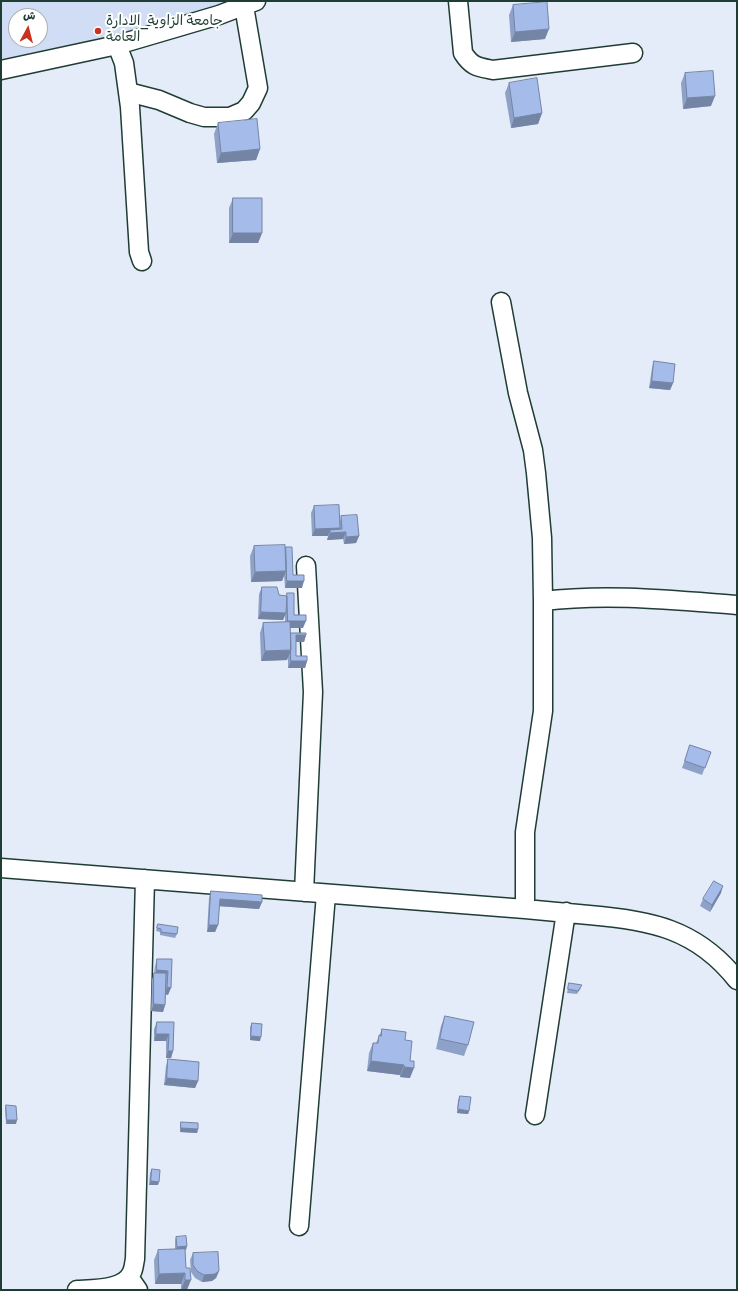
<!DOCTYPE html>
<meta charset="utf-8">
<style>
body{margin:0}
#map{position:relative;width:738px;height:1291px;overflow:hidden;background:#e4ebf9;font-family:"Gochi Hand","Playpen Sans Arabic",sans-serif}
canvas{display:block}
.frame{position:absolute;inset:0;border:2px solid #1f3d34;pointer-events:none}
.north{position:absolute;left:8px;top:8px;width:40px;height:40px;box-sizing:border-box;background:#fff;border:1px solid #a5b1ae;border-radius:50%;rotate:7deg;font-size:11px;font-weight:700;line-height:16px;text-align:center;color:#1f3d34}
.north::after{content:'';display:block;margin:auto;width:14px;height:18px;background:#c8321e;clip-path:polygon(50% 0,100% 100%,50% 72%,0 100%)}
</style>
<div id="map">
<canvas width="738" height="1291"></canvas>
<div class="frame"></div>
<div class="north">ش</div>
</div>
<script>
const c = document.querySelector('canvas').getContext('2d');
c.lineJoin = 'round';
function paint(path, color) {
  c.fillStyle = color;
  c.fill(path, 'evenodd');
}
function trace(path, color, width, dash) {
  c.strokeStyle = color;
  c.lineWidth = width;
  c.lineCap = dash ? 'butt' : 'round';
  c.setLineDash(dash || []);
  c.stroke(path);
}
function write(font, color, halo, rows, align = 'center') {
  c.font = font + ' "Gochi Hand","Playpen Sans Arabic",sans-serif';
  c.lineWidth = 4;
  c.setLineDash([]);
  c.textBaseline = 'middle';
  c.strokeStyle = halo;
  c.fillStyle = color;
  for (const [text, x, y, turn = 0] of rows) {
    c.save();
    c.translate(x, y);
    c.rotate((+turn || 0) * Math.PI / 180);
    c.textAlign = isNaN(turn) ? turn : align;
    if (halo) c.strokeText(text, 0, 0);
    c.fillText(text, 0, 0);
    c.restore();
  }
}
paint(new Path2D(`
 M1 1H246L193 21 1 67ZM16 16H40V40H16Z`), '#d1ddf4');
const minor = new Path2D(`
 M458 1 463 53C472 67 478 67 493 70L633 53
 M117 45 124 63 130 107 139 252 142 261
 M1 70 117 45 219 15 256 1
 M128 92 159 100 190 113 204 117H230L244 111 251 103 258 88 244 6
 M501 302 518 393 533 450 536 473 542 538 543 601
 M1 868 525 909C546 911 568 913 589 915 650 920 697 929 737 980
 M304 892 313 692 306 566
 M525 909V832L543 711V601C608 593 672 600 737 605
 M535 1115 566 912
 M299 1226 326 894
 M129 1277 138 1290
 M77 1290C94 1289 125 1290 132 1272 134 1268 134 1263 135 1259L145 879`);
trace(minor, '#1f3d34', 21);
trace(minor, '#fff', 18);
paint(new Path2D(`
 M513 5 545 39 511 42 509 15Z
 M685 73 711 106 683 109 681 83Z
 M509 83 542 113 538 124 511 128 505 93Z
 M218 123 260 149 256 160 217 163 214 134Z
 M233 198 262 233 258 243H229V208Z
 M654 361 673 383 670 390 649 388 652 368Z
 M314 506 340 521 341 516 359 536 356 543 344 544 343 539 327 540 328 536H312L311 513Z
 M254 546 285 549 286 547 293 575 302 588H285L284 575 282 581 251 582 250 556Z
 M262 587 279 595 287 596V593L294 615 303 628H290V634L291 633 306 635 304 642H296V656L307 661 305 668H288V657L287 660 261 661 260 633 263 623 285 622V615L283 620 258 619 259 594Z
 M690 745 711 752 702 775 682 768Z
 M211 891 262 902 259 909 219 906 218 925 215 932H207L209 898Z
 M721 893 710 912 700 906 703 899Z
 M158 924 177 934 175 938 160 935V932L156 931Z
 M157 959H172L168 995 166 994 165 1005 163 1012 151 1011 152 980 154 973 155 966Z
 M569 983 581 988 577 994 567 993Z
 M445 1016 468 1045 464 1056 436 1049 441 1026Z
 M157 1022H174L173 1051 171 1058H166V1041H154V1029Z
 M252 1023 260 1041 250 1040V1027Z
 M382 1029 405 1040 410 1061V1078L400 1077V1075L367 1071 369 1053 373 1043H376Z
 M168 1059 198 1081 195 1088 164 1085 166 1066Z
 M460 1096 469 1111 468 1114 457 1113 458 1100Z
 M6 1105 16 1124H6L5 1109Z
 M181 1122 198 1129 197 1133 180 1132V1126Z
 M152 1169 158 1185H149L150 1173Z
 M176 1237 187 1246 185 1250 187 1290H181V1284H155L154 1260 158 1250 175 1249V1240Z
 M193 1253 219 1271 216 1278 212 1281 202 1282 195 1278 191 1272 190 1260Z`), '#8ea2c9');
paint(new Path2D(`
 M549 29 545 39 511 42 515 32Z
 M715 96 711 106 683 109 687 98Z
 M542 113 538 124 511 128 514 118Z
 M260 149 256 160 217 163 221 153Z
 M233 233H262L258 243H229Z
 M652 381 673 383 670 390 649 388Z
 M340 528 339 532H346L343 539 327 540 330 533V530L328 536H312L315 529Z
 M359 536 356 543 344 544 346 537Z
 M286 571 282 581 251 582 255 572Z
 M287 581H304L302 588H285Z
 M261 612 286 613 283 620 258 619Z
 M288 621H306L303 628H285Z
 M296 635H306L304 642H293Z
 M291 650 287 660 261 661 265 651Z
 M291 661H307L305 668H288Z
 M723 886 721 893 710 912 712 905Z
 M220 899 262 902 259 909 217 906Z
 M209 925H218L215 932H207Z
 M157 970 168 971 165 978 154 977Z
 M167 987 171 988 168 995 165 994Z
 M154 1004 165 1005 163 1012 151 1011Z
 M156 1034H169L166 1041H154Z
 M251 1036 261 1037 260 1041 250 1040Z
 M168 1051H173L171 1058H166Z
 M371 1061 404 1065 400 1075 367 1071Z
 M404 1067 414 1068 410 1078 400 1077Z
 M167 1078 198 1081 195 1088 164 1085Z
 M458 1109 469 1111 468 1114 457 1113Z
 M7 1120H17L16 1124H6Z
 M181 1128 198 1129 197 1133 180 1132Z
 M151 1181 159 1182 158 1185H149Z
 M187 1246 186 1250 176 1251 177 1247Z
 M219 1271 216 1278 212 1281 202 1282 204 1275Z
 M185 1273 181 1284H155L159 1274Z
 M185 1280H191L187 1290H181Z`), '#7484a4');
const building = new Path2D(`
 M547 2 549 29 515 32 513 5Z
 M713 71 715 96 687 98 685 73Z
 M537 78 542 113 514 118 509 83Z
 M257 119 260 149 221 153 218 123Z
 M233 198H262V233H233Z
 M654 361 675 364 673 383 652 381Z
 M339 505 340 528 315 529 314 506Z
 M357 515 359 536 346 537V532L330 533V530L342 529 341 516Z
 M285 545 286 571 255 572 254 546Z
 M286 547H292L293 575H304V581H287Z
 M262 587H277L279 595 287 596 286 613 261 612Z
 M287 593H294V615H306V621H288Z
 M290 622 291 650 265 651 263 623Z
 M291 633H306V635H296V656H307V661H291Z
 M690 745 711 752 705 768 685 761Z
 M714 881 723 886 712 905 703 899Z
 M211 891 262 895V902L220 899 218 925H209Z
 M158 924 178 927 177 934 161 932V929L157 928Z
 M157 959H172L171 988 167 987 168 971 157 970Z
 M154 973H166L165 1005 154 1004Z
 M569 983 582 985 578 991 568 989Z
 M445 1016 474 1022 468 1045 440 1039Z
 M157 1022H174L173 1051H168L169 1034H156Z
 M252 1023 262 1024 261 1037 251 1036Z
 M382 1029 406 1032 405 1040 412 1041 410 1061H414V1068L404 1067V1065L371 1061 373 1043H378L379 1035 381 1036Z
 M168 1059 199 1062 198 1081 167 1078Z
 M460 1096 471 1097 469 1111 458 1109Z
 M6 1105 16 1106 17 1120H7Z
 M181 1122 198 1123V1129L181 1128Z
 M152 1169 160 1170 159 1182 151 1181Z
 M186 1236 187 1246 177 1247 176 1237Z
 M185 1249 186 1268H190L191 1280H185V1273L159 1274 158 1250Z
 M218 1252 219 1271 215 1274 204 1275 197 1271 193 1265V1253Z`);
paint(building, '#a5bcea');
trace(building, '#7484a4', 1);
for (const [x, y, r, color] of [
 [98,31,4,"#c8321e"]
]) {
  const dot = new Path2D();
  dot.arc(x, y, r, 0, 2 * Math.PI);
  c.fillStyle = color;
  c.fill(dot);
  trace(dot, '#fff', 1.5);
}
write('14px', '#1f3d34', '#fff', [
 ["جامعة الزاوية_الادارة",106,23],
 ["العامة",106,39]
], 'left');
</script>
